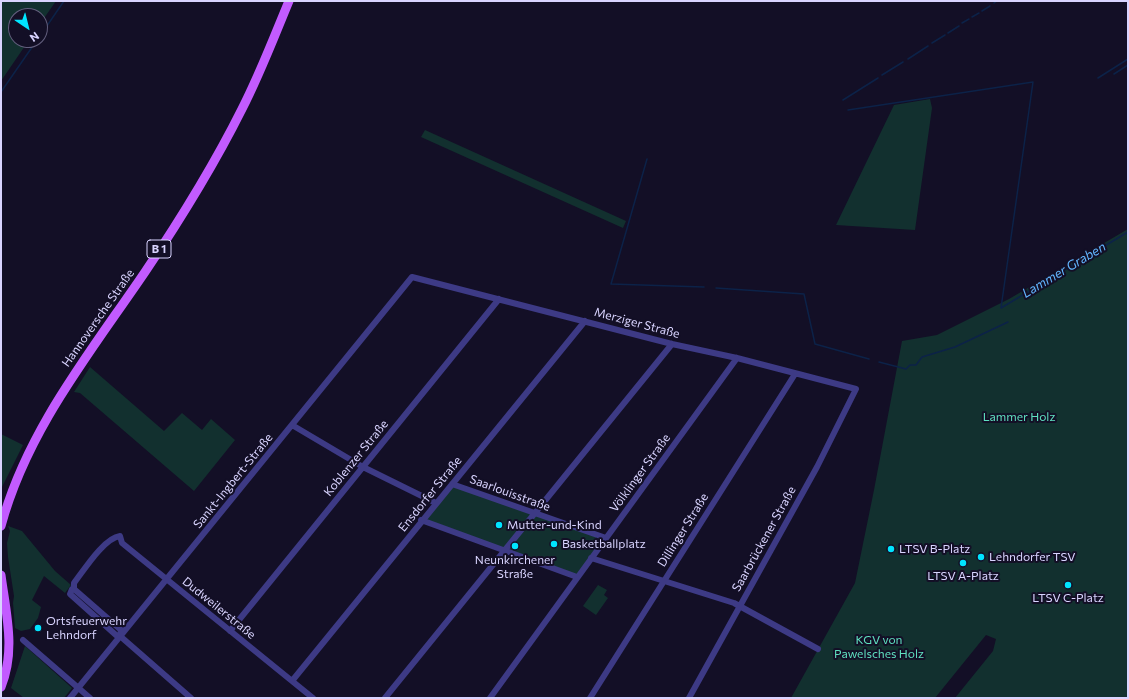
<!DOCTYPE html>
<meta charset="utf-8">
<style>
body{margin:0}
#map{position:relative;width:1129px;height:699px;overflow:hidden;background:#130f26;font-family:Commissioner,sans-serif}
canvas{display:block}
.frame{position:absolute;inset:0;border:2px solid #d9d4ff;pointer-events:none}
.north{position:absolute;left:8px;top:8px;width:40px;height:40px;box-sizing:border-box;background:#130f26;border:1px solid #625e7d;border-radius:50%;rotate:145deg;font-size:11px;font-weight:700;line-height:16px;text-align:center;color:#d9d4ff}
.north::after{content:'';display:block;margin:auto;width:14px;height:18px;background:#00e5ff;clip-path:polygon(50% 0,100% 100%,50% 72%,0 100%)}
</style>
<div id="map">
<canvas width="1129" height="699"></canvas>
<div class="frame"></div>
<div class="north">N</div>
</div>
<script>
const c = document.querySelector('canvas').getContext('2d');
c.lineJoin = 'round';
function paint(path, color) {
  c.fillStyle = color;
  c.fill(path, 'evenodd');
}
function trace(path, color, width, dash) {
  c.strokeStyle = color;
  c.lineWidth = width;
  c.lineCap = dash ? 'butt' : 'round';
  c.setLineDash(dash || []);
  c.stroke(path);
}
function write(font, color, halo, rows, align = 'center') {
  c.font = font + ' Commissioner,sans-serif';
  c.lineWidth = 4;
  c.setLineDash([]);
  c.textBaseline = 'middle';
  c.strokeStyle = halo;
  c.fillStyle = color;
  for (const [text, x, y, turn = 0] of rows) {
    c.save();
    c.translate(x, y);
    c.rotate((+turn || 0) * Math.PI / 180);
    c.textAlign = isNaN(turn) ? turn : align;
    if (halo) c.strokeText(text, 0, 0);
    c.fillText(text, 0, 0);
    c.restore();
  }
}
paint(new Path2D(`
 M1 1H56L40 24V16H16V40H29L1 81Z
 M930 99 932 108 915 230 836 225 894 105Z
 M425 130 626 221 623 228 421 137Z
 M1128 229V698H955L993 651 996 639 986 635 935 698H791L855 583 874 490 902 341 937 335 1009 299Z
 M90 367 164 431 182 413 202 430 211 419 235 440 194 491 80 393 74 392Z
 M1 434 23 445 1 489Z
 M452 484 606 538 577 577 421 520Z
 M8 526 22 531 55 571 71 585 65 593 44 576 32 600 41 607 38 618 30 629 21 631 15 628 13 603 14 596 8 557 7 543 10 531Z
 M598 585 607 590 604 595 608 598 596 615 583 606Z
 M25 646 72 688 64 698H24L11 688Z`), '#12302f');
trace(new Path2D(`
 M994 3 997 1
 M982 11 990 6
 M972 17 979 13
 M962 23 969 19
 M948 33 959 26
 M40 36 64 1
 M932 43 945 35
 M908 59 928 46
 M1114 74 1128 65
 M882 75 903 62
 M1098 78 1128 59
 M1 92 37 40
 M843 100 878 78
 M848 110 1033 82 1001 308
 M647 159 611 284 704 287
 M716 288 804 294 815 344 869 359
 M1001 308 1128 232
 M879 362 906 369 910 365H916L922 357 955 347 1008 322`), '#0c2248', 1.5);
trace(new Path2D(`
 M292 425 363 467 436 503
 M452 484 606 538
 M421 520 577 577
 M591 558 734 603 818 649
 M74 589V583C84 570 104 538 120 536L122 543 313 698
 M230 631 499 299
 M120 636 121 630 74 589H72L70 594 117 636H120L191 698
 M23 640 90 698
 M292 681 585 321
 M70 698 412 277 672 344 737 358 856 389 817 467 689 698
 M385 698 672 344
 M490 698 737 358
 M590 698 795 374`), '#3d3a85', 6);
trace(new Path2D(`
 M1 526C27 430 90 353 145 272 180 220 214 165 242 109 260 74 274 37 289 1
 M1 575C6 613 16 650 1 687`), '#c25bff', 9);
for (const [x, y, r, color] of [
 [499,525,4,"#00e5ff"],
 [554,544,4,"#00e5ff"],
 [515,546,4,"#00e5ff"],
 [891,549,4,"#00e5ff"],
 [981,557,4,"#00e5ff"],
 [963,563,4,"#00e5ff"],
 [1068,585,4,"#00e5ff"],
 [38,628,4,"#00e5ff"]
]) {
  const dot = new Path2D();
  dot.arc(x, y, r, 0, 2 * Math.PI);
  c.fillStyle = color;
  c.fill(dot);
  trace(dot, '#130f26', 1.5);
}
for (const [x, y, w] of [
 [159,249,24]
]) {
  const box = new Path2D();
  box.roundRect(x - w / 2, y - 9, w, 18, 3);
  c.fillStyle = '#130f26';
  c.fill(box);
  trace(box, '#d9d4ff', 1);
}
write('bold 11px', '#d9d4ff', null, [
 ["B 1",159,249]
]);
write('12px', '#d9d4ff', '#130f26', [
 ["Hannoversche Straße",98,318,-55],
 ["Merziger Straße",637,323,15],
 ["Koblenzer Straße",356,458,-51],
 ["Völklinger Straße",640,473,-54],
 ["Sankt-Ingbert-Straße",233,481,-51],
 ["Saarlouisstraße",510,493,20],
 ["Ensdorfer Straße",430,494,-51],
 ["Dillinger Straße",683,530,-58],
 ["Saarbrückener Straße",764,539,-61],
 ["Dudweilerstraße",219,608,39]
]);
write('12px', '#5fe0c0', '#130f26', [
 ["Lammer Holz",1019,417],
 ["KGV von",879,640],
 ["Pawelsches Holz",879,654]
]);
write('12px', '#d9d4ff', '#130f26', [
 ["Mutter-und-Kind",507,525],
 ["Basketballplatz",562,544],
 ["LTSV B-Platz",899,549],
 ["Lehndorfer TSV",989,557],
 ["Neunkirchener",515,560,"center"],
 ["Straße",515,574,"center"],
 ["LTSV A-Platz",963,576,"center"],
 ["LTSV C-Platz",1068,598,"center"],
 ["Ortsfeuerwehr",46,621],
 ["Lehndorf",46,635]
], 'left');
write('italic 13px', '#62b6ff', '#130f26', [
 ["Lammer Graben",1064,270,-31]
]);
</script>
